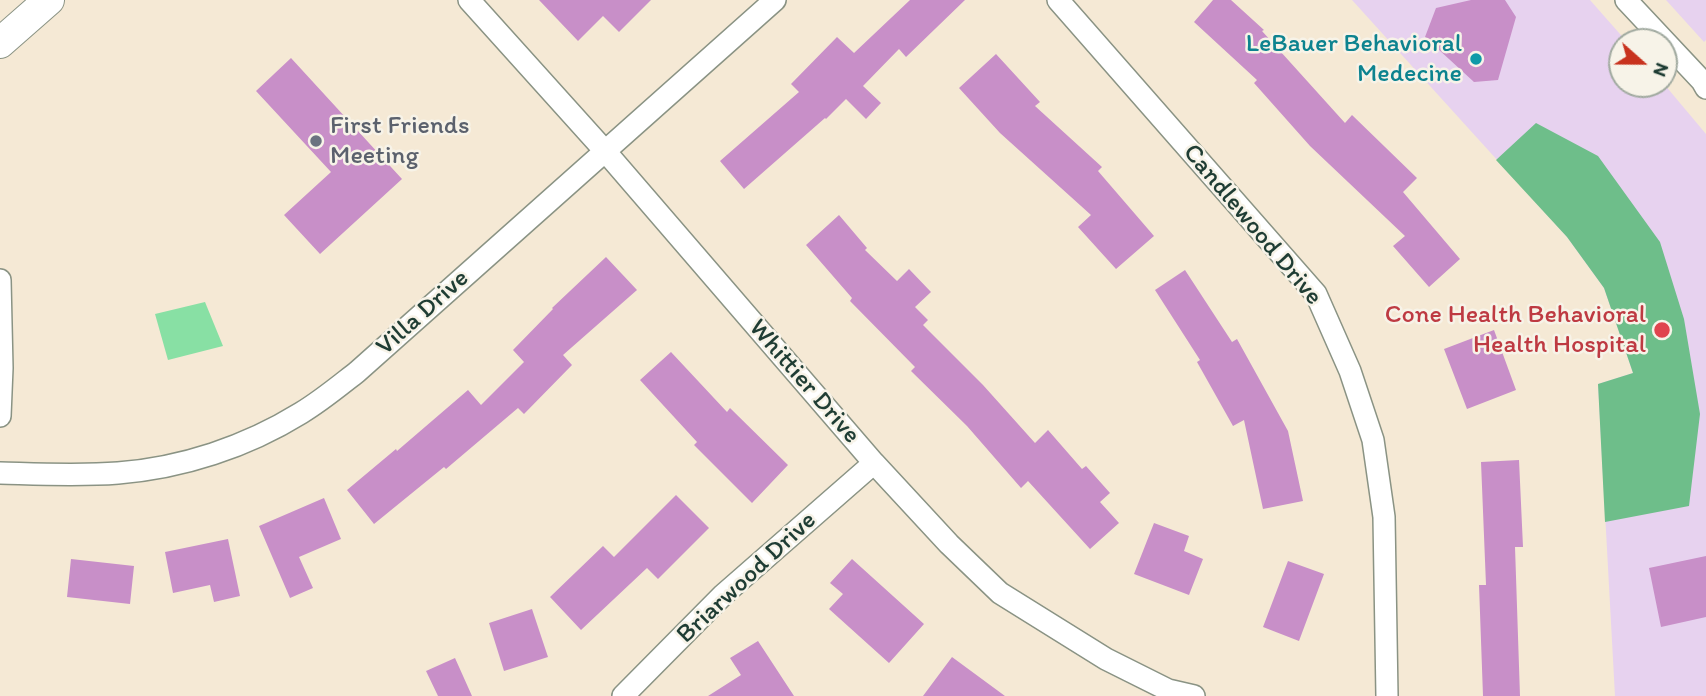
<!DOCTYPE html>
<style>
body{margin:0}
#map{position:relative;width:1706px;height:696px;overflow:hidden;background:#f5e9d5;font-family:Itim,sans-serif}
canvas{display:block}
.north{position:absolute;left:1608px;top:28px;width:70px;height:70px;box-sizing:border-box;background:#f7f3e8;border:2px solid #a1aaa0;border-radius:50%;rotate:111deg;font-size:19px;font-weight:700;line-height:28px;text-align:center;color:#1f3d34}
.north::after{content:'';display:block;margin:auto;width:24px;height:32px;background:#c8321e;clip-path:polygon(50% 0,100% 100%,50% 72%,0 100%)}
</style>
<div id="map">
<canvas width="1706" height="696"></canvas>
<div class="north">N</div>
</div>
<script>
const c = document.querySelector('canvas').getContext('2d');
c.lineJoin = 'round';
function paint(path, color) {
  c.fillStyle = color;
  c.fill(path, 'evenodd');
}
function trace(path, color, width, dash) {
  c.strokeStyle = color;
  c.lineWidth = width;
  c.lineCap = dash ? 'butt' : 'round';
  c.setLineDash(dash || []);
  c.stroke(path);
}
function write(font, color, halo, rows, align = 'center') {
  c.font = font + ' Itim,sans-serif';
  c.lineWidth = 5;
  c.setLineDash([]);
  c.textBaseline = 'middle';
  c.strokeStyle = halo;
  c.fillStyle = color;
  for (const [text, x, y, turn = 0] of rows) {
    c.save();
    c.translate(x, y);
    c.rotate((+turn || 0) * Math.PI / 180);
    c.textAlign = isNaN(turn) ? turn : align;
    if (halo) c.strokeText(text, 0, 0);
    c.fillText(text, 0, 0);
    c.restore();
  }
}
paint(new Path2D(`
 M1352 0H1590L1627 42H1622V84H1664L1706 134V696H1615L1598 384 1633 373 1604 288 1567 237Z
 M1666 0H1706V40L1704 42Z`), '#e7d2ef');
paint(new Path2D(`
 M205 302 223 346 168 360 155 314Z`), '#88e0a4');
paint(new Path2D(`
 M1536 123 1598 156 1660 242 1684 319 1700 414 1689 506 1605 522 1598 384 1633 373 1604 288 1567 237 1496 160Z`), '#6ebe8a');
paint(new Path2D(`
 M539 0H651L619 32 603 16 578 41Z
 M910 0H965L906 57 899 49 863 86 881 103 866 119 846 99 826 119 825 118 744 189 720 161 799 92 791 84 837 37 854 53Z
 M1213 0H1231L1264 30 1262 31 1345 123 1352 115 1417 178 1403 192 1460 259 1429 287 1393 246 1405 236 1310 146 1254 83 1257 80 1194 22Z
 M1471 0H1505L1516 17 1498 80 1474 82 1425 37 1436 8Z
 M996 54 1040 102 1035 106 1102 167 1098 171 1154 236 1116 269 1078 227 1091 215 1000 133 959 88Z
 M291 58 402 179 320 254 284 215 331 172 256 91Z
 M839 215 867 248 865 250 897 281 909 269 931 292 915 307 928 320 923 325 983 385 1035 443 1048 430 1082 469 1086 466 1110 493 1100 502 1119 523 1090 549 1028 481 1021 488 967 426 911 371 915 367 850 301 852 298 806 245Z
 M606 257 637 290 563 355 572 365 524 414 518 408 446 469 444 467 374 524 347 490 396 449 397 451 468 390 481 405 524 362 513 350 553 309 552 308Z
 M1185 270 1232 342 1237 339 1288 431 1303 501 1263 509 1244 420 1233 426 1197 362 1200 360 1155 290Z
 M1494 330 1516 390 1467 409 1444 349Z
 M671 352 727 412 730 408 788 465 752 503 694 445 697 442 640 380Z
 M1519 460 1523 547H1515L1520 696H1483L1479 585H1486L1481 462Z
 M676 495 709 528 658 579 647 568 581 630 550 597 603 546 614 557Z
 M324 498 341 539 299 557 313 588 290 598 259 526Z
 M1154 523 1189 536 1184 551 1203 559 1189 595 1134 574Z
 M228 539 240 596 214 602 210 585 173 593 165 552Z
 M1706 556V617L1661 627 1649 568Z
 M71 559 134 566 130 604 67 597Z
 M852 559 924 624 889 663 829 609 843 594 830 583Z
 M1288 561 1324 574 1299 641 1263 627Z
 M532 609 548 657 504 671 489 623Z
 M758 641 794 696H708L741 675 730 658Z
 M952 657 1005 696H923Z
 M455 658 472 696H438L426 671Z`), '#c88fc8');
const minor = new Path2D(`
 M469 0 605 151 874 463 949 544 1000 593 1106 659 1168 690 1194 696
 M1058 0 1316 294 1350 371 1373 440 1384 517 1387 696
 M1626 0 1702 81 1706 88
 M0 280 2 368 0 416
 M0 473C39 474 79 476 118 473 182 468 246 447 301 413 321 401 339 386 357 372L775 0
 M623 696 723 595 874 463`);
const secondary = new Path2D(`
 M0 43 49 0`);
trace(minor, '#8a9384', 24);
trace(secondary, '#8a9384', 32);
trace(minor, '#fff', 21);
trace(secondary, '#fff', 30);
for (const [x, y, r, color] of [
 [1476,59,7,"#0f9aa8"],
 [316,141,7,"#6b7280"],
 [1662,330,9,"#e0444e"]
]) {
  const dot = new Path2D();
  dot.arc(x, y, r, 0, 2 * Math.PI);
  c.fillStyle = color;
  c.fill(dot);
  trace(dot, '#f7f3e8', 2.5);
}
write('26px', '#0d838f', '#f7f3e8', [
 ["LeBauer Behavioral",1462,44],
 ["Medecine",1462,74]
], 'right');
write('26px', '#5b616d', '#f7f3e8', [
 ["First Friends",330,126],
 ["Meeting",330,156]
], 'left');
write('26px', '#1f3d34', '#f7f3e8', [
 ["Candlewood Drive",1252,225,50],
 ["Villa Drive",423,313,-42],
 ["Whittier Drive",804,382,49],
 ["Briarwood Drive",747,578,-43]
]);
write('26px', '#be3a42', '#f7f3e8', [
 ["Cone Health Behavioral",1646,315],
 ["Health Hospital",1646,345]
], 'right');
</script>
